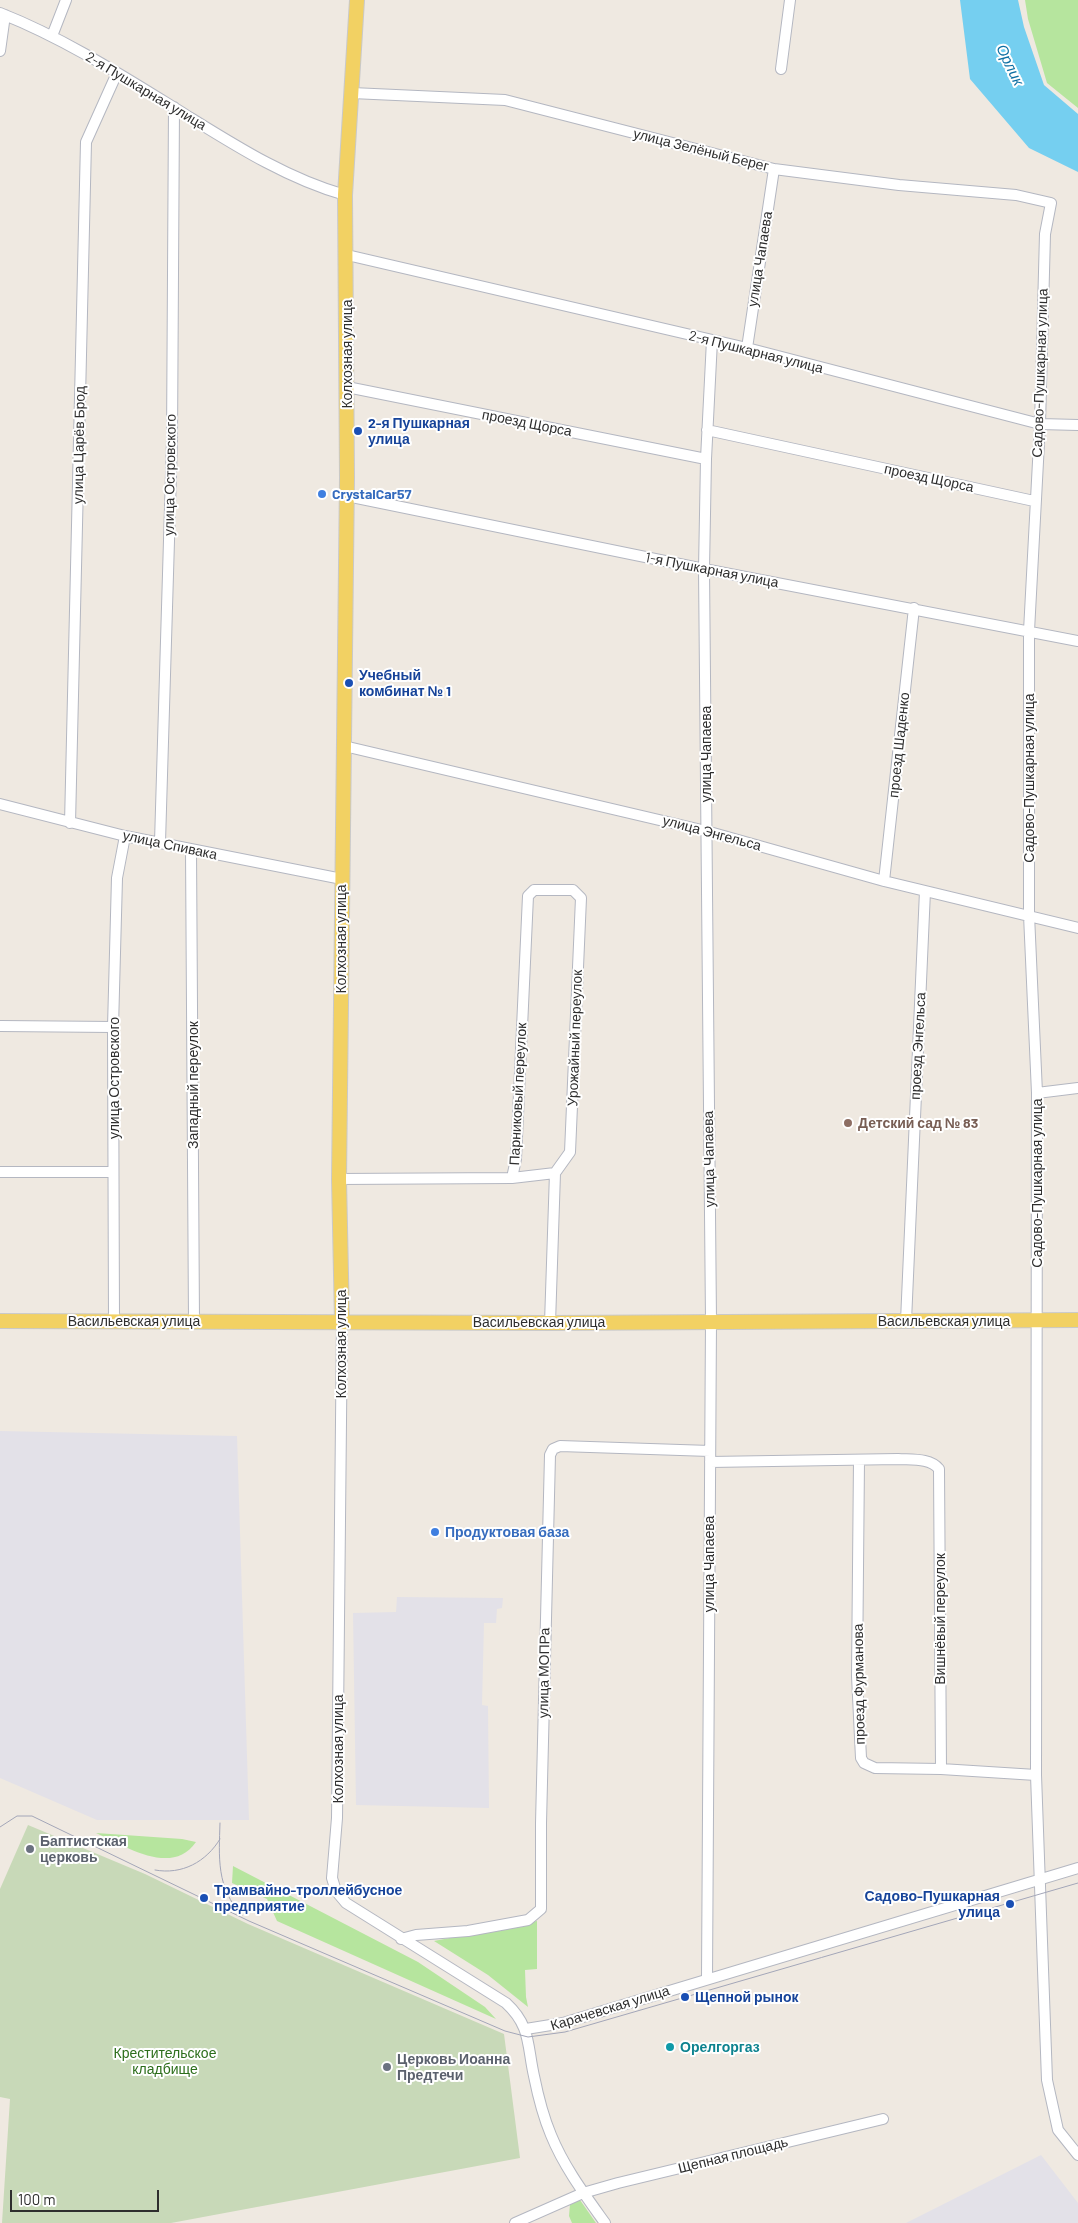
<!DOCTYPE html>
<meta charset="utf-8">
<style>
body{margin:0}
#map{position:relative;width:1078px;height:2223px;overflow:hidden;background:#efe9e1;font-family:Barlow,sans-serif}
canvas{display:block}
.scale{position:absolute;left:10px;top:2190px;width:149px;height:22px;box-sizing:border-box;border:2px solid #2e2e2e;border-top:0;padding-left:6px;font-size:15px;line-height:18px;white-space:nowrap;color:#2e2e2e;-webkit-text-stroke:4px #fff;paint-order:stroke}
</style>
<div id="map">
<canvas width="1078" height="2223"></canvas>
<div class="scale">100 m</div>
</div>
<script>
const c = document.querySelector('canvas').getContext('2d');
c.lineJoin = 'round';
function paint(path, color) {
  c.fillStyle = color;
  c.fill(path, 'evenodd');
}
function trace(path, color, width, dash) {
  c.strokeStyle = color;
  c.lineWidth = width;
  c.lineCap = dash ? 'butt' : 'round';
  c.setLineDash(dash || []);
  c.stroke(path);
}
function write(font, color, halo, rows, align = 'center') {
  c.font = font + ' Barlow,sans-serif';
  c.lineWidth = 4;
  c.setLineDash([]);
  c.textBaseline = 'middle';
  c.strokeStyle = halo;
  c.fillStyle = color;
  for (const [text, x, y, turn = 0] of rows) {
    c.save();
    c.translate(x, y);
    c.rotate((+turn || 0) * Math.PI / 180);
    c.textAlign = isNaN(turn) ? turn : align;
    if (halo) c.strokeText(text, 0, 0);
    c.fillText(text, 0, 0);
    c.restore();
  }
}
paint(new Path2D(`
 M0 1431 237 1436 249 1820H97L0 1778Z
 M397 1597 503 1598 502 1608 497 1609 496 1623H484L482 1705 488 1706 489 1808 356 1805 353 1613 396 1612Z
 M1041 2155 1078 2203V2223H906Z`), '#e3e1e8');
paint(new Path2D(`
 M1025 0H1078V108L1047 83 1028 19Z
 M96 1833 182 1839 196 1842C172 1877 125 1846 96 1833Z
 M233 1866 418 1962 485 2007 496 2019 277 1921 267 1899 232 1883Z
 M537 1921V1969L525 1970 526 1997 528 2007 488 1975 434 1941Z
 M580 2200 596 2223H572L569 2216 570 2204Z`), '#b6e59e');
paint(new Path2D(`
 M28 1825 145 1874 248 1924 504 2034 520 2158 171 2223H2L10 2099 0 2097V1889Z`), '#c8d9b8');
paint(new Path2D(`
 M960 0H1018L1024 27 1044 85 1078 114V172L1029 148 970 79Z`), '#75cff0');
const minor = new Path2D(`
 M0 13C66 39 126 78 186 115 236 146 288 179 345 195
 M52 36 66 0
 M0 51 5 15
 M781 69 790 0
 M352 93 505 100 774 169 899 185 1016 195 1051 203 1045 234 1040 424 1029 631V915L1037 1093 1036 1775 1047 2080 1058 2130 1078 2155
 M347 255 747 348 1040 424 1078 425
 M747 348 774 169
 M347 387 706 459
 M707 430 1034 501
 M347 496 704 569 1078 641
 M344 746 706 831 884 881 1078 928
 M0 804 125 836 342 879
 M70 823 86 142 117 73
 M160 842 172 440 174 107
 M191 850 194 1321
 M884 881 914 608
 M0 1026 113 1027
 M1037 1093 1078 1088
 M0 1172H113
 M512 1178 555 1173
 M339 1179 512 1178 516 1159 528 896 534 890H573L581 898 570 1152 555 1173 550 1323
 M114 1321 113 1027 117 878 125 836
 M906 1321 925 891
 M342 1322 337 1818 332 1878 336 1891 346 1903 506 2003C531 2026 527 2045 534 2076 538 2096 543 2116 551 2135 564 2167 585 2195 605 2223
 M859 1460 857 1676 861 1758 864 1763 875 1768 941 1769 1036 1775
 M710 1462 898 1459C912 1460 930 1458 939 1469L941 1769
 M401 1939 416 1935 468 1931 528 1920 541 1909V1823L550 1455 553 1449 560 1446 710 1451
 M707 1978 711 1321 704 569 706 459 712 340
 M526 2029 563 2023 1078 1868
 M515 2223 583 2193 618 2183 883 2119`);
const major = new Path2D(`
 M0 1321 550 1323 1078 1320
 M342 1322 339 1179 347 478 345 195 357 0`);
trace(minor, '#b4b7c1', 12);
trace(major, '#c9c9c9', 16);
trace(minor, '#fff', 10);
trace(major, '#f2d163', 14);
trace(new Path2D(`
 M220 1823C219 1857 216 1888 242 1915
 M0 1827 17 1816H32L249 1921 505 2031 528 2037 565 2032 1078 1883
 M155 1870C182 1875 206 1862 220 1839`), '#a3a6b8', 1);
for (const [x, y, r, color] of [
 [358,431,5,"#1a4fb4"],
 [322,494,5,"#3f7fe0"],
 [349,683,5,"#1a4fb4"],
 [848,1123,5,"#8d6e63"],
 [435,1532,5,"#3f7fe0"],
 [30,1849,5,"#6b7280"],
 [204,1898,5,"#1a4fb4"],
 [1010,1904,5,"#1a4fb4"],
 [685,1997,5,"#1a4fb4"],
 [670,2047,5,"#0f9aa8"],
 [387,2067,5,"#6b7280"]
]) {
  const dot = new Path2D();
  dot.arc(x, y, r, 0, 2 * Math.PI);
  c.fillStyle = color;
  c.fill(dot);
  trace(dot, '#fff', 2);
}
write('14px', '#2e2e2e', '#fff', [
 ["2-я Пушкарная улица",146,91,31],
 ["улица Зелёный Берег",701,150,14],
 ["улица Чапаева",760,259,-81],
 ["2-я Пушкарная улица",756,352,14],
 ["Колхозная улица",347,354,-90],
 ["Садово-Пушкарная улица",1040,373,-88],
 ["проезд Щорса",527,423,11],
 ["улица Царёв Брод",79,445,-89],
 ["улица Островского",170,475,-89],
 ["проезд Щорса",929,478,12],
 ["1-я Пушкарная улица",712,570,11],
 ["проезд Шаденко",899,745,-84],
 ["улица Чапаева",706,754,-90],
 ["Садово-Пушкарная улица",1029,778,-90],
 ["улица Энгельса",712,833,15],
 ["улица Спивака",170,845,12],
 ["Колхозная улица",341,939,-90],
 ["Урожайный переулок",575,1038,-88],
 ["проезд Энгельса",918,1046,-87],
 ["улица Островского",114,1078,-90],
 ["Западный переулок",193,1085,-90],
 ["Парниковый переулок",518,1094,-87],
 ["улица Чапаева",709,1159,-91],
 ["Садово-Пушкарная улица",1037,1183,-90],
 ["Васильевская улица",134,1321],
 ["Васильевская улица",944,1321],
 ["Васильевская улица",539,1322],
 ["Колхозная улица",341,1344,-90],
 ["улица Чапаева",709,1564,-90],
 ["Вишнёвый переулок",940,1619,-90],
 ["улица МОПРа",544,1673,-89],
 ["проезд Фурманова",859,1684,-91],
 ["Колхозная улица",338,1749,-90],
 ["Карачевская улица",610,2008,-17],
 ["Щепная площадь",733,2155,-14]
]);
write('bold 14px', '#164399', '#fff', [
 ["2-я Пушкарная",368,423],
 ["улица",368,439],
 ["Учебный",359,675],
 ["комбинат № 1",359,691],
 ["Трамвайно-троллейбусное",214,1890],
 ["предприятие",214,1906],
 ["Садово-Пушкарная",1000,1896,"right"],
 ["улица",1000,1912,"right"],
 ["Щепной рынок",695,1997]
], 'left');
write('bold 14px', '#366cbe', '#fff', [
 ["CrystalCar57",332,494],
 ["Продуктовая база",445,1532]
], 'left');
write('bold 14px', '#785e54', '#fff', [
 ["Детский сад № 83",858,1123]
], 'left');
write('bold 14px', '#5b616d', '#fff', [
 ["Баптистская",40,1841],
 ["церковь",40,1857],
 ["Церковь Иоанна",397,2059],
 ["Предтечи",397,2075]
], 'left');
write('bold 14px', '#0d838f', '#fff', [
 ["Орелгоргаз",680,2047]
], 'left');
write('14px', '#2c6e1b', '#fff', [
 ["Крестительское",165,2053],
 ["кладбище",165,2069]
]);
write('italic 15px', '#0d6fa3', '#fff', [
 ["Орлик",1010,65,64]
]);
</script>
